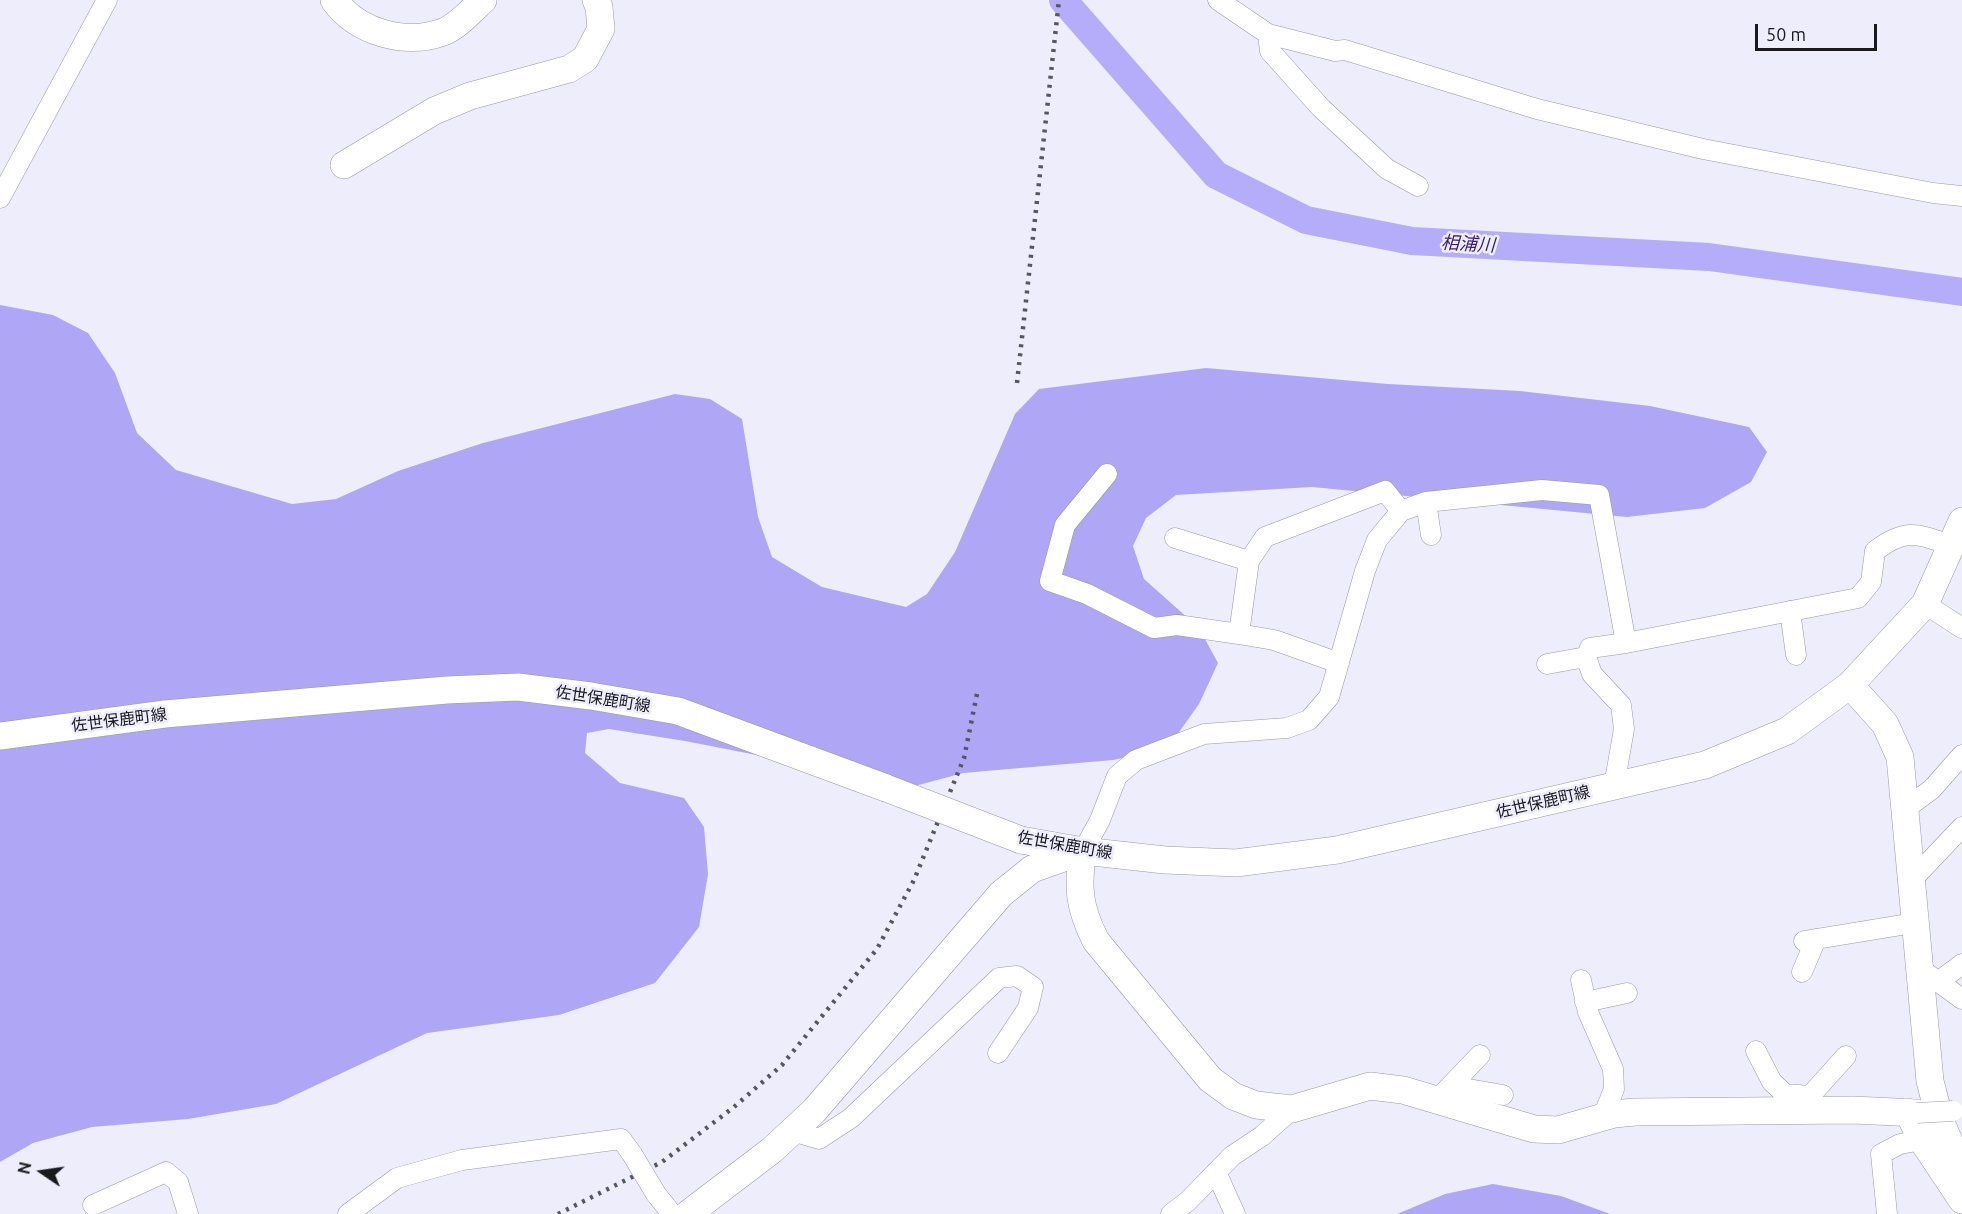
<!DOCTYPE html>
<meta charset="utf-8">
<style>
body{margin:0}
#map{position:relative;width:1962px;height:1214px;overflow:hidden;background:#eeedfb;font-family:Ubuntu,sans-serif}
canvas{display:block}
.north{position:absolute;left:12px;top:1142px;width:60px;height:60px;-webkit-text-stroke:4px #eeedfb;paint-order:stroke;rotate:283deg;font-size:16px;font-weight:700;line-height:24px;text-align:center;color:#1a191e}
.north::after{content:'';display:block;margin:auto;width:21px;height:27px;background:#1a191e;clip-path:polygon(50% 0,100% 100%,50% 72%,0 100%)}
.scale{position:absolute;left:1755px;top:24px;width:122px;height:27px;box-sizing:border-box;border:3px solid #1a191e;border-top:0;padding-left:8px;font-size:18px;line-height:21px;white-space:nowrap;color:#1a191e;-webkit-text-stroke:4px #eeedfb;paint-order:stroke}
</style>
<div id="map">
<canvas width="1962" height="1214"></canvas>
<div class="north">N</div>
<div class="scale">50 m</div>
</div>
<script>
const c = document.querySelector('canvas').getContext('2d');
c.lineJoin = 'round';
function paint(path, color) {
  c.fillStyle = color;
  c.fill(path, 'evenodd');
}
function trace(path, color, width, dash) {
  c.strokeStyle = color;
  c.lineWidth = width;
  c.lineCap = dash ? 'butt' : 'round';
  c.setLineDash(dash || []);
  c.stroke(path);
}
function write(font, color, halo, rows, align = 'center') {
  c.font = font + ' Ubuntu,"Noto Sans JP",sans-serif';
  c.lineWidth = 5;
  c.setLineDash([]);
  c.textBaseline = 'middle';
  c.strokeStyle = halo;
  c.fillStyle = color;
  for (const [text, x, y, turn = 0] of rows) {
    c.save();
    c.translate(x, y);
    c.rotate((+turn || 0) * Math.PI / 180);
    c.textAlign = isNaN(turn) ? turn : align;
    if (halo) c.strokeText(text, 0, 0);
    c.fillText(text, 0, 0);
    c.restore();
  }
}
paint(new Path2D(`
 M0 305 53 315 88 333 115 373 137 433 176 470 292 504 336 499 398 471 483 443 675 394 710 399 742 419 758 517 772 557 822 587 906 607 927 594 955 552 1015 414 1039 389 1206 368 1388 384 1520 391 1650 406 1749 427 1767 452 1751 482 1705 508 1627 517 1312 487 1176 495 1146 518 1133 546 1144 579 1199 628 1218 663 1199 704 1167 749 1113 760 963 773 915 786 685 741 609 729 587 733 585 753 620 783 684 798 704 827 708 874 699 927 655 983 559 1015 427 1033 276 1104 188 1119 92 1127 33 1143 0 1162Z
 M1493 1184 1561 1196 1610 1214H1397L1445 1194Z`), '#afa6f5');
trace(new Path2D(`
 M1063 0 1216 175 1306 220 1412 241 1709 257 1962 292`), '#b5acfa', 28);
const street = new Path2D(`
 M1218 0 1268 34 1335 51 1345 50 1537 109 1703 149 1933 193 1962 196
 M1268 34 1270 51 1321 108 1387 169 1418 186
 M0 198 107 0
 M1107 474 1065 525 1050 581 1087 594 1154 628 1177 625 1239 634
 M1426 502 1431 535
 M1175 538 1249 561
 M1925 604 1962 628
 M1790 611 1796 655
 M1586 657 1592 674 1621 705 1624 729 1614 786
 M1339 663 1274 640 1239 634 1249 561 1265 537 1385 491 1401 511
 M1547 664 1586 657 1590 648 1626 643
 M1905 809 1932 789 1962 755
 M1083 851 1100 820 1117 776 1136 760 1204 734 1287 728 1309 720 1329 697 1365 571 1377 540 1401 511 1426 502 1542 490 1599 495 1626 643 1858 598 1871 582 1875 551C1906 527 1918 534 1953 546
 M1910 882 1962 827
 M1804 941 1914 923
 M1918 967 1962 999
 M1802 972 1816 939
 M1581 980 1588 1012 1613 1069 1614 1089 1603 1117
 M1938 982 1962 964
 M1585 1002 1627 993
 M1756 1051 1772 1082 1785 1094 1810 1096
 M1451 1086 1503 1095
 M1437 1100 1480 1055
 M1813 1108 1810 1096 1846 1056
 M792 1131 819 1139 851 1118 999 978 1017 976 1033 987 1028 1008 998 1053
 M1216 1172 1235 1214
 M656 1194 672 1214
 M93 1205 166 1172 178 1182 188 1214
 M348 1214 397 1178 462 1160 621 1139 632 1154
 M1171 1214 1188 1201 1232 1156 1262 1136 1292 1109
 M1887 1214 1881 1154 1900 1144 1922 1140`);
const secondary = new Path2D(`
 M334 0C357 32 405 46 443 32 457 27 472 10 483 0
 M344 165 434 111 470 96 569 69 585 59 601 29 599 7 596 0
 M1850 685 1885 724 1900 757 1930 1081 1940 1120 1962 1172
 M0 736 165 714 447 690 518 687 591 696 678 711 886 788
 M1021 840 1083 851 1165 860 1236 863 1337 850 1705 765 1787 731 1850 685 1925 604 1962 521
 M1908 1112 1922 1140 1962 1200
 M688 1214 772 1150 814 1111 1001 894 1032 869 1083 851C1077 887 1079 908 1096 941L1210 1079 1233 1096 1256 1105 1292 1109 1370 1086 1403 1090 1534 1129 1558 1130 1614 1114 1635 1112 1853 1110 1917 1113`);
trace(street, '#9998a5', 21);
trace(secondary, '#9998a5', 28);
trace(street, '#fff', 20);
trace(secondary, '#fff', 27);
trace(new Path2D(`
 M1017 383 1059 0
 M558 1214 662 1162 734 1107 782 1065 877 949 914 880 964 758 978 689`), '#57565d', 4.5, [3, 6]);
const streetBridge = new Path2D(`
 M1917 1113 1953 1111
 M632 1154 656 1194`);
const secondaryBridge = new Path2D(`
 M886 788 1021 840`);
trace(streetBridge, '#9998a5', 21, []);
trace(secondaryBridge, '#9998a5', 28, []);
trace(streetBridge, '#fff', 20);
trace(secondaryBridge, '#fff', 27);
write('16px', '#1a191e', '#eeedfb', [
 ["佐世保鹿町線",603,699,9],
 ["佐世保鹿町線",119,720,-7],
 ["佐世保鹿町線",1543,802,-13],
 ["佐世保鹿町線",1065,845,10]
]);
write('italic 18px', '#361d76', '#eeedfb', [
 ["相浦川",1468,244,3]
]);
</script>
